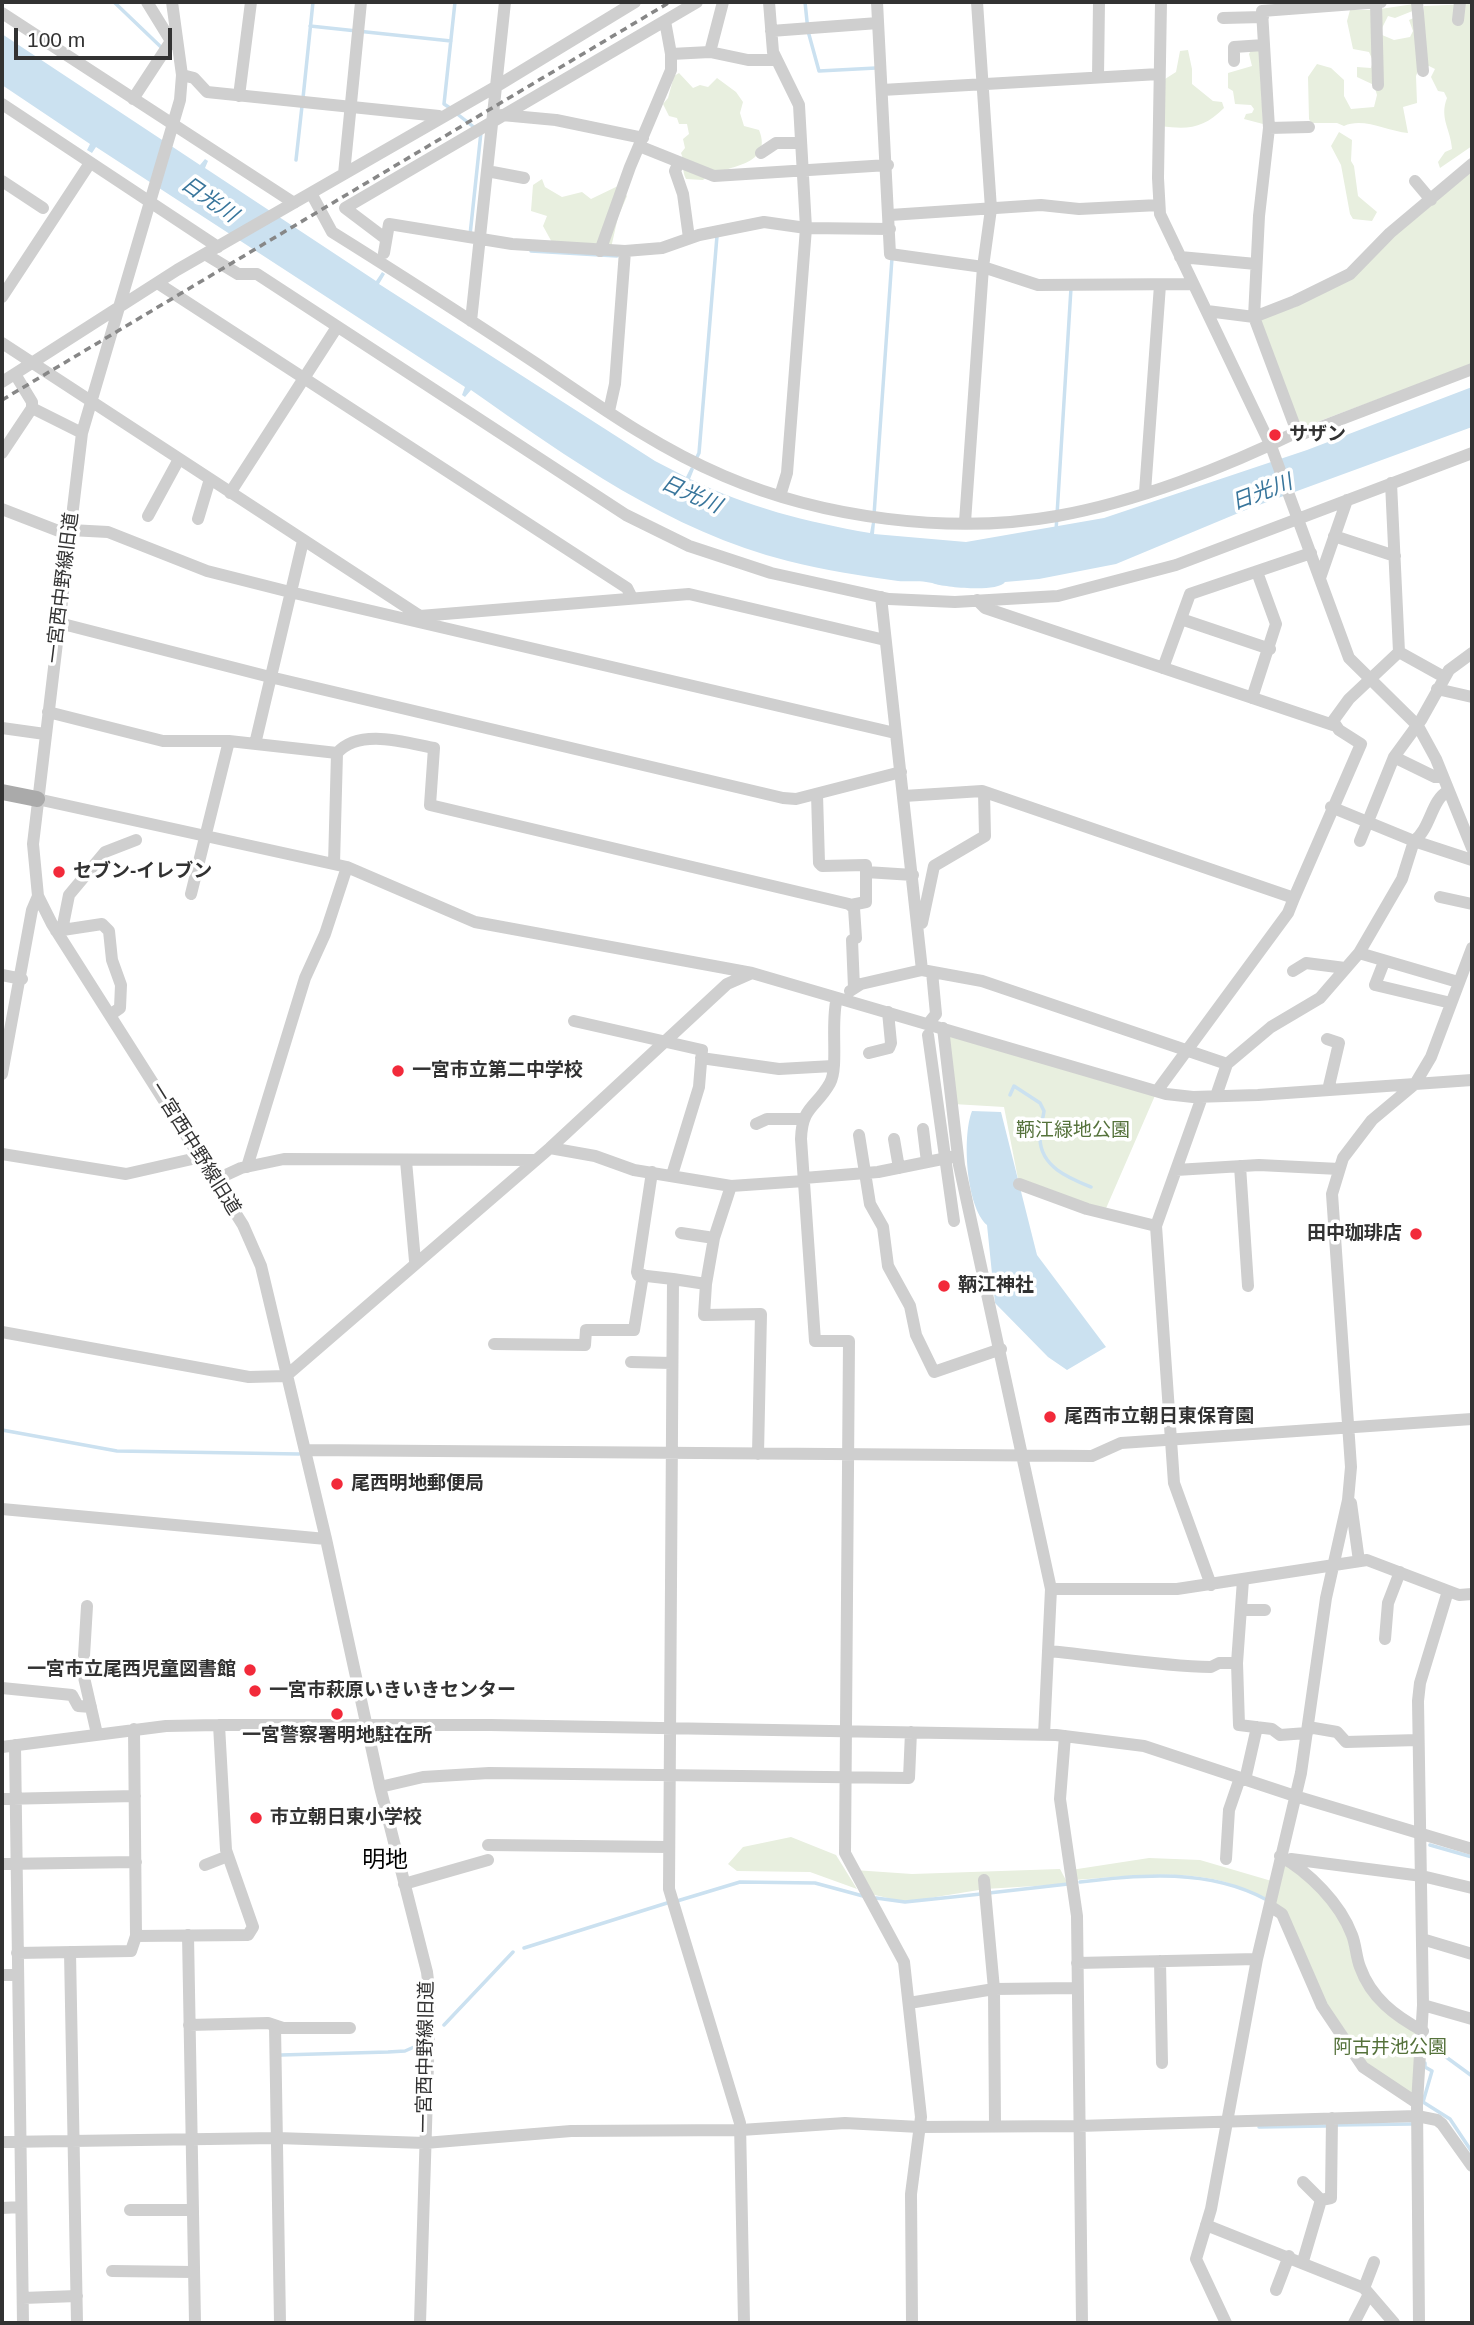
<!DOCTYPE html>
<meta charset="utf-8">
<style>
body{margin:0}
#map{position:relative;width:1474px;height:2325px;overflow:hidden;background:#fff;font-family:Arial,sans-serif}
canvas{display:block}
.frame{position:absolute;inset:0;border:4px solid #323232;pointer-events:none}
.scale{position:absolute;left:14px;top:28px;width:158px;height:32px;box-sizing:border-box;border:4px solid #323232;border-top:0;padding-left:9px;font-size:21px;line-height:24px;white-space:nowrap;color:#323232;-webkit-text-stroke:5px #fff;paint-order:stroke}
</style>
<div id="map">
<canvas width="1474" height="2325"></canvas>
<div class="frame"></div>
<div class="scale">100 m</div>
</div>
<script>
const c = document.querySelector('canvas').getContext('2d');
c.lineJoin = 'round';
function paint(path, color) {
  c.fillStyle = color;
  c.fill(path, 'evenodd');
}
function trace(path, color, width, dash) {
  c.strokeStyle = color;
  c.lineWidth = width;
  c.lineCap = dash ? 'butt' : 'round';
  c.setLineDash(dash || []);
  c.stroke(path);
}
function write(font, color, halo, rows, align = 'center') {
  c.font = font + ' Arial,"Noto Sans JP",sans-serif';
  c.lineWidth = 7;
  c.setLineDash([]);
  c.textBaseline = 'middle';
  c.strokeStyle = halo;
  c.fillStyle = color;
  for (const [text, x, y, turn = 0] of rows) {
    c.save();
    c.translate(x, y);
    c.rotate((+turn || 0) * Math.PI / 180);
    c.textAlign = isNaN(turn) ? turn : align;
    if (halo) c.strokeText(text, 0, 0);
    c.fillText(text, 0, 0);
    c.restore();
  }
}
paint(new Path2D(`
 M1414 4 1415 10 1395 18 1388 16 1381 30 1382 35 1394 40 1410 37 1413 31 1409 20 1423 14 1424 6 1472 4V146L1440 168 1438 162 1445 152 1452 149C1451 130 1439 118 1447 98L1444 92 1438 91 1431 77 1435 69 1429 66 1419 68 1416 76 1417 103 1403 107 1408 133C1387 131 1363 117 1344 126L1337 123H1311L1309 119 1308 77 1317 64 1331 68 1344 80V96L1351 109 1374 107 1377 95 1374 85 1357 77V67L1371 68 1373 61 1369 52 1353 49 1347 21 1350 10H1373Z
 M1259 49 1263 124 1244 119 1246 114 1252 113 1254 109 1251 105 1235 104 1233 91 1228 88V73L1252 66 1249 54 1251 50Z
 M1188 50 1192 69V84L1213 101 1222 102 1224 108C1204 128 1189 130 1161 126L1165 79 1176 72 1180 51Z
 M679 73 693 88 700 85 708 87 717 78 736 92 743 102 740 113 744 126 759 130C775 169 719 165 703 180L686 179C681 169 685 162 681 153L685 148 683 139 689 134 687 124H679L677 118 669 116 663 104 668 98 674 76Z
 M1339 132 1352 140 1351 161 1354 166 1358 196 1377 212 1372 221 1353 219 1350 214 1341 165 1331 146Z
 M1472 169V364L1301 428 1258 319 1295 307 1393 237Z
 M542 179 545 187 562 197 582 192 591 199 618 186 627 196 618 217 611 248C591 258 574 253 554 246L543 226 547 216 531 211 533 185Z
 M943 1028 1157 1091 1104 1213 1019 1184 1004 1107 953 1104Z
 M791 1837 836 1855 857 1889 810 1872 737 1871 728 1864 743 1847Z
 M1280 1856 1334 1907 1371 1989 1423 2031 1417 2103 1371 2075 1322 2006 1271 1900C1256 1894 1240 1887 1225 1882 1177 1869 1121 1877 1073 1880L1071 1870 1149 1858 1200 1860 1275 1882Z
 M1060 1869 1068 1884 985 1889 905 1902 866 1893 854 1870 912 1874Z`), '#e8efdf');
paint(new Path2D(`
 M2 34 200 165 205 159 208 161 205 168 376 281 382 272 385 274 379 284 655 461 686 477 691 467 694 469 690 479C748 507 806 522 870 533L872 522 875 523 874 534 966 542 1104 518 1307 450 1472 387V427L1248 509 1116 564 1039 579 1005 582C997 593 946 587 935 584 924 580 909 582 898 581 861 576 824 570 788 561 671 532 568 458 471 390L465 397 462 395 465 387 96 147 92 153 87 150 90 144 2 85Z
 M972 1111 1001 1112 1037 1255 1106 1347 1067 1370 1048 1357 995 1303 987 1225C966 1207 962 1136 972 1111Z`), '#cbe1f0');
trace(new Path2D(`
 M114 2 162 48
 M805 2 808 31 819 71 876 68
 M310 26 451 41
 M303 98 313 2
 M450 108 444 104 455 2
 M456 113 475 128
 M296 160 302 106
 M470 235 481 132
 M531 251 617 256
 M695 461 699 453 717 236
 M874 515 892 258
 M1056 531 1071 288
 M1010 1095 1014 1086 1040 1103 1044 1111C1043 1119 1039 1131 1040 1139 1041 1167 1069 1178 1091 1187
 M2 1430 117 1451 299 1454
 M1430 1845 1472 1857
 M1080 1882C1142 1874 1209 1869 1265 1899
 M989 1893 1068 1884
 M876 1898 905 1902 981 1894
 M677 1901 740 1882 815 1883 863 1896
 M524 1948 667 1903
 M444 2025 513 1952
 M281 2055 388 2052 405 2051 421 2044
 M1426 2055 1427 2043 1472 2076
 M1425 2063V2067L1432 2071 1423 2102 1450 2119 1472 2152
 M1336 2125 1412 2124
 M1259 2127 1326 2126`), '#cbe1f0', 3.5);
trace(new Path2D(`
 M147 2 171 41
 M172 2 182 75 180 100 82 433 33 844 38 896 52 924 243 1225 261 1266 326 1539 380 1787 427 1972 430 1997 420 2323
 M769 2 773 52 799 105 806 228 787 473 780 496
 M877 2 890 254 983 267 1038 285 1192 284
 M1161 2 1158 178 1160 214 1271 446 1349 658 1418 726 1436 759 1472 848
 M1376 2 1378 85
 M1417 2 1423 71
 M2 13 294 203
 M1223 18 1263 17
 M1458 20 1460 2
 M771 31 878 23
 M710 52 723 2
 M671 54 710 52 748 60H776
 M1234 61V47L1264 45
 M182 75 194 78 207 92 439 116
 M1098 77 1099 2
 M882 90 1159 74
 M239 96 251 2
 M133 99 171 41 177 40
 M2 104 218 247
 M502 115 556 120 643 138
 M1269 128 1309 127
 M639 146 714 176 888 165
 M761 153 776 143H801
 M679 162 675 171 683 194 689 238
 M487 171 524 178
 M344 174 361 2
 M2 181 43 208
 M1415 181 1431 200
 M311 193 332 232C401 275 469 319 537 364 596 404 657 448 724 476 822 518 951 535 1057 516 1136 502 1226 467 1297 432L1300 435 1472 369
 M890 215 1041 205 1079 209 1159 205
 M386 239 345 208 697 2
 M600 251 630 167 671 70V54L665 21
 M384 253 389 224 512 244 625 251 662 248 699 235 764 222 806 228 890 229
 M205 254 238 274H257L626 515 689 546 771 573 889 599 955 602 1058 596 1176 565 1472 453
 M1180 257 1256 264
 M159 284 627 588 632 598
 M2 297 90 163
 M1207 311 1254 317 1295 301 1350 274 1390 233 1472 164
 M471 321 505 2
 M2 343 420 616 689 594 885 640
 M15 374 32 402V408L82 433
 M2 382 177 270 497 86 635 2
 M609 411 615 384 625 251
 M1297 432 1254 317 1259 216 1269 128 1262 11 1381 2
 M2 453 32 408
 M1145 492 1160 285
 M230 493 337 327
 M2 509 69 535
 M148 516 179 459
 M198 519 210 479
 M965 522 983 267 991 209 977 2
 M70 530 108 532 207 571 290 592 895 733
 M1334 536 1395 556
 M1320 578 1347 500
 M881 597 922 970
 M977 600 985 608 1333 725
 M1181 619 1270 649
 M59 623 270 677 783 798 796 799 901 772
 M1399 652 1444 677
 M1163 668 1190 594 1311 553
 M1437 689 1472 697
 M1252 698 1276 624 1257 572
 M48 712 163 741H229L337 753
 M2 728 45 734
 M255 744 303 541
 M1394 757 1435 777H1443
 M817 794 819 863 822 866 866 865V902L851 905
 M904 796 982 791 1294 898 1288 913 1157 1091
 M37 799 347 867 475 922 752 973 1166 1094 1193 1097 1258 1095 1472 1080
 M1360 841 1394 757 1421 720 1449 670 1472 653
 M1414 841C1431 828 1431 800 1448 791
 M1414 841 1472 860
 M334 864 337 753C359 728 404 742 434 748L430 805 849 904 854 908 856 938 852 940 854 988
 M866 872 913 875
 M191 894 229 741
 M1440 897 1472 904
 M1294 898 1361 744 1339 730 1333 721 1349 699 1399 652 1391 483
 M922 923 934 866 985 836 984 792
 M1359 953 1458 982
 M1384 962 1375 985 1451 1003
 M1293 971 1306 963 1345 968
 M2 975 22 979
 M850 991 861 984 922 970 982 981 1227 1064
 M837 998C830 1022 839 1067 830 1083 816 1108 802 1106 801 1139L815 1341H849L845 1853 904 1962 921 2117 911 2194 912 2323
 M110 1015 120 1008 121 985 112 960 109 931 102 924 56 931 63 925 69 895 105 852 136 840
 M574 1021 702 1050 699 1087 672 1175
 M928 1024 936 1014 932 972
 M943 1028 959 1165 1051 1589 1044 1735
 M928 1035 954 1221
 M1327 1039 1339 1043 1328 1090
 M869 1053 889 1048 891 1043 888 1012
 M701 1058 779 1069 833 1066
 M2 1074 32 910 38 896
 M1216 1096 1227 1064 1271 1027 1320 998 1359 953 1402 879 1414 841 1331 807
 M1202 1097 1156 1226 1174 1483 1211 1585
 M756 1124 767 1119H802
 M923 1129 927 1162
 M859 1135 870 1204 883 1227 888 1266 910 1306 916 1335 934 1372 1001 1349
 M894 1139 899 1168
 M550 1148 595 1156 634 1170 731 1186 804 1181
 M2 1154 126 1174 201 1157
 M406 1161 415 1261
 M1240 1166 1248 1286
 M247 1167 305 978 325 934 347 867
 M1176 1170 1259 1165 1339 1169
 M652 1172 637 1272 638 1275 673 1279
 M804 1178 878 1172 952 1157
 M215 1180 241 1168 284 1159 533 1160
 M1019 1184 1087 1209 1156 1226
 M731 1186 714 1238 706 1284 673 1279 669 1889 740 2123 744 2323
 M681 1233 714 1238
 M706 1284 704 1315 761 1314 758 1454
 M2 1332 249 1377 286 1376 550 1148 727 984 752 973
 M494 1344 585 1345 586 1330H634L643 1275
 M631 1362 672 1363
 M305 1450 1092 1456 1121 1443 1472 1419
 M1351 1503 1359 1561
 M2 1509 326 1539
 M1243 1580 1237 1663 1239 1725 1272 1729 1280 1735 1307 1733
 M1051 1589H1177L1367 1560 1459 1595 1472 1594
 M87 1606 83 1673 97 1734
 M1241 1610H1265
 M1385 1639 1388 1603 1400 1572
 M1048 1651C1103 1656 1156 1666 1211 1667L1219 1663H1237
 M2 1688 72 1695 78 1706 91 1707
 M1308 1727 1337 1732 1346 1742 1418 1740
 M134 1729 136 1936
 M1065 1736 1060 1799 1077 1916 1082 2323
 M15 1745 23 2323
 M2 1747 166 1726 219 1725H490L1056 1735 1144 1746 1295 1796 1472 1849
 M1245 1780 1257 1727
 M380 1787 423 1777 489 1773 909 1778 911 1732
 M2 1799 135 1796
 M488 1845 669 1847
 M1280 1856C1309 1872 1340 1903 1352 1935 1356 1945 1356 1957 1360 1967 1371 1998 1395 2016 1423 2031
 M1226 1859 1229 1810 1240 1778
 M1291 1859 1422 1876 1472 1888
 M2 1864 136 1862
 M205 1865 228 1856
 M984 1880 994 1989 995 2126
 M404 1884 488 1860
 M1270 1906 1282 1914 1322 2006 1363 2067 1417 2103
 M188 1935 195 2323
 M1422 1939 1472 1954
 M70 1952 77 2323
 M17 1953 131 1951 136 1936 248 1935 253 1927 226 1850 219 1725
 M1160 1961 1162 2063
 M1077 1963 1257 1959
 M2 1975H18
 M909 2003 994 1989 1076 1988
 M1423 2005 1472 2019
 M189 2025 268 2023 283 2028H350
 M275 2026 280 2323
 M2 2142 277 2138 425 2143 571 2131 741 2130 845 2123 919 2127 1078 2126 1417 2116 1437 2120 1442 2124 1472 2166
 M1303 2182 1321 2200
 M2 2208 21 2207
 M130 2210H193
 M1206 2225 1364 2288 1394 2323
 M1303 2261 1321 2200 1331 2198 1332 2118
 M112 2271 194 2272
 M1364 2288 1374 2262
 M1276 2290 1289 2256
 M23 2298 77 2296
 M1226 2323 1196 2259 1211 2209 1257 1959 1301 1773 1326 1598 1348 1500 1351 1467 1332 1194 1343 1158 1372 1120 1415 1084 1431 1057 1472 948
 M1354 2323 1369 2294
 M1419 2323 1417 2103 1423 2005 1418 1701 1420 1683 1448 1591`), '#cfcfcf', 12);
trace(new Path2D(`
 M2 792 37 799`), '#aaa', 16);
trace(new Path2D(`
 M2 400 670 2`), '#878787', 3.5, [7, 5]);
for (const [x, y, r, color] of [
 [1275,435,7,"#f22a3a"],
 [59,872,7,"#f22a3a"],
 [398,1071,7,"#f22a3a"],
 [1416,1234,7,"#f22a3a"],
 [944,1286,7,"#f22a3a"],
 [1050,1417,7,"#f22a3a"],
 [337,1484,7,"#f22a3a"],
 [250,1670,7,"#f22a3a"],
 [255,1691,7,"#f22a3a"],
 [337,1714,7,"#f22a3a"],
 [256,1818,7,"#f22a3a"]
]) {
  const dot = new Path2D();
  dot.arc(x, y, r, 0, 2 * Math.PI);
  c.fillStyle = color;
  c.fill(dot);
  trace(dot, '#fff', 2.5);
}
write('bold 19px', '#323232', '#fff', [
 ["サザン",1289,435],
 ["セブン-イレブン",73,872],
 ["一宮市立第二中学校",412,1071],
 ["田中珈琲店",1402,1234,"right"],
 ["鞆江神社",958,1286],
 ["尾西市立朝日東保育園",1064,1417],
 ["尾西明地郵便局",351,1484],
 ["一宮市立尾西児童図書館",236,1670,"right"],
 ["一宮市萩原いきいきセンター",269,1691],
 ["一宮警察署明地駐在所",337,1736,"center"],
 ["市立朝日東小学校",270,1818]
], 'left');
write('19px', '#323232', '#fff', [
 ["一宮西中野線旧道",63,588,-83],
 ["一宮西中野線旧道",195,1149,58],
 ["一宮西中野線旧道",426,2057,-89]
]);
write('19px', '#55723b', '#fff', [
 ["鞆江緑地公園",1073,1131],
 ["阿古井池公園",1390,2048]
]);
write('italic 21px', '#38759b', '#fff', [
 ["日光川",209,200,35],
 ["日光川",1262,493,-21],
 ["日光川",691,495,24]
]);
write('23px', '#000', '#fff', [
 ["明地",385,1861]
]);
</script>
